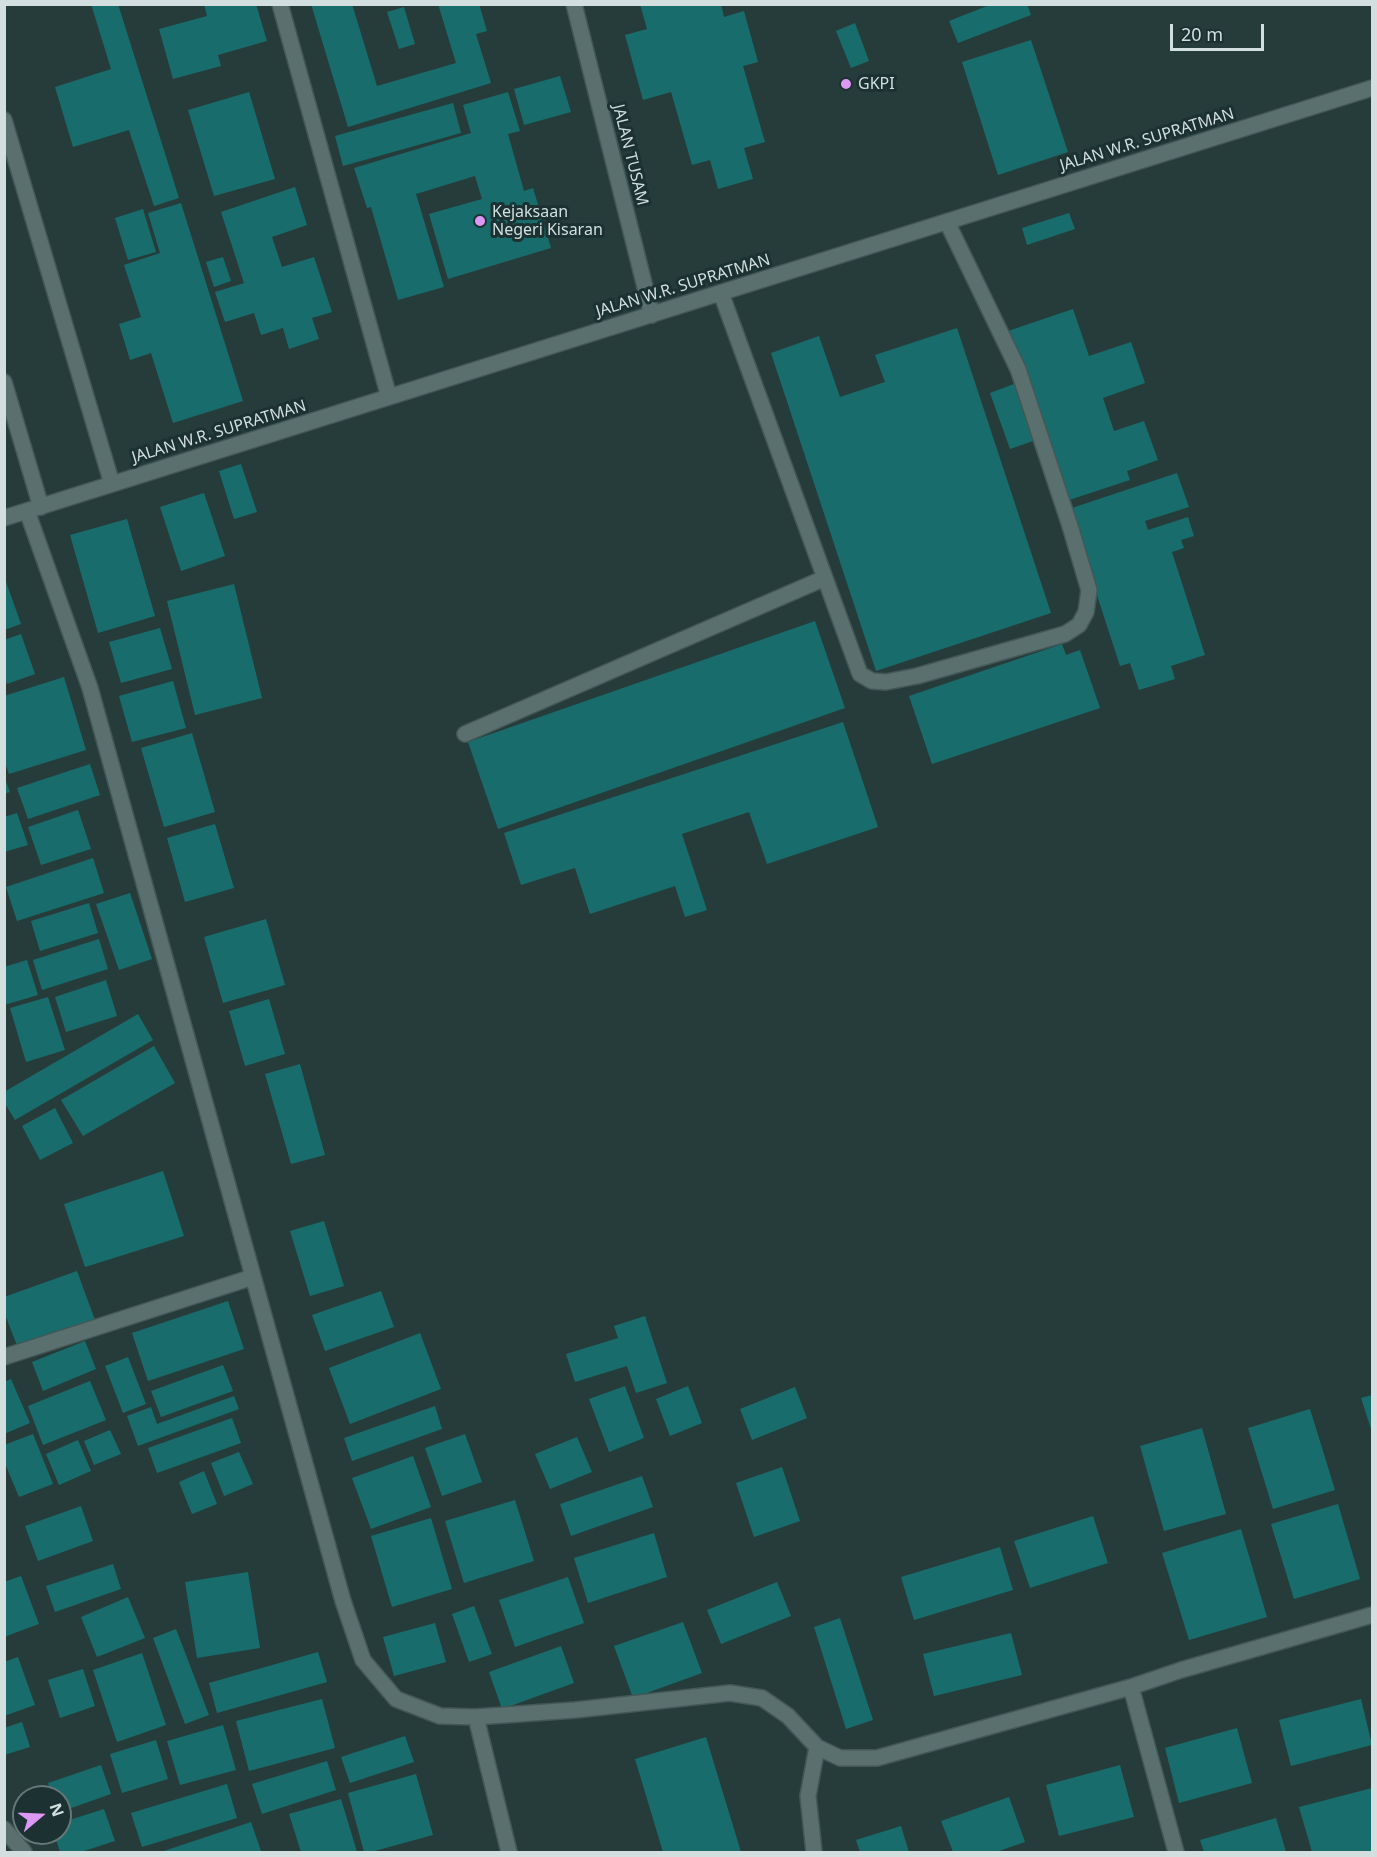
<!DOCTYPE html>
<style>
body{margin:0}
#map{position:relative;width:1377px;height:1857px;overflow:hidden;background:#263c3b;font-family:"Noto Sans",sans-serif}
canvas{display:block}
.frame{position:absolute;inset:0;border:6px solid #d3dfdf;pointer-events:none}
.north{position:absolute;left:12px;top:1785px;width:60px;height:60px;box-sizing:border-box;background:#1c3131;border:2px solid #657777;border-radius:50%;rotate:71deg;font-size:16px;font-weight:700;line-height:24px;text-align:center;color:#d3dfdf}
.north::after{content:'';display:block;margin:auto;width:21px;height:27px;background:#dc99f4;clip-path:polygon(50% 0,100% 100%,50% 72%,0 100%)}
.scale{position:absolute;left:1170px;top:24px;width:94px;height:27px;box-sizing:border-box;border:3px solid #d3dfdf;border-top:0;padding-left:8px;font-size:18px;line-height:21px;white-space:nowrap;color:#d3dfdf;-webkit-text-stroke:4px #1c3131;paint-order:stroke}
</style>
<div id="map">
<canvas width="1377" height="1857"></canvas>
<div class="frame"></div>
<div class="north">N</div>
<div class="scale">20 m</div>
</div>
<script>
const c = document.querySelector('canvas').getContext('2d');
c.lineJoin = 'round';
function paint(path, color) {
  c.fillStyle = color;
  c.fill(path, 'evenodd');
}
function trace(path, color, width, dash) {
  c.strokeStyle = color;
  c.lineWidth = width;
  c.lineCap = dash ? 'butt' : 'round';
  c.setLineDash(dash || []);
  c.stroke(path);
}
function write(font, color, halo, rows, align = 'center') {
  c.font = font + ' "Noto Sans",sans-serif';
  c.lineWidth = 6;
  c.setLineDash([]);
  c.textBaseline = 'middle';
  c.strokeStyle = halo;
  c.fillStyle = color;
  for (const [text, x, y, turn = 0] of rows) {
    c.save();
    c.translate(x, y);
    c.rotate((+turn || 0) * Math.PI / 180);
    c.textAlign = isNaN(turn) ? turn : align;
    if (halo) c.strokeText(text, 0, 0);
    c.fillText(text, 0, 0);
    c.restore();
  }
}
paint(new Path2D(`
 M91 4H118L179 198 154 206 129 130 73 147 55 87 111 69Z
 M204 4H256L267 41 218 55 221 66 173 79 159 29 207 16Z
 M311 4H352L377 86 456 63 438 4H479L487 31 476 34 491 83 348 127Z
 M640 4H721L724 17 744 11 758 62 743 66 765 142 744 148 753 179 718 189 710 160 692 165 671 92 643 100 625 35 647 29Z
 M992 4H1027L1031 15 958 43 949 21Z
 M404 7 415 44 399 49 387 12Z
 M855 23 869 61 851 68 836 31Z
 M1031 40 1068 152 998 175 962 62Z
 M560 76 571 112 524 125 514 89Z
 M249 92 275 179 214 196 188 110Z
 M508 92 520 131 508 134 524 191 533 188 551 248 448 279 429 214 482 199 475 176 416 194 444 287 398 300 371 207 367 208 354 168 471 133 463 105Z
 M453 103 461 133 343 166 335 136Z
 M295 187 307 225 272 237 282 267 314 257 332 312 312 318 319 339 289 349 283 328 261 335 254 313 225 322 215 292 244 283 221 212Z
 M181 203 243 401 173 423 151 353 130 360 119 324 141 317 124 265 160 253 148 213Z
 M143 209 156 252 128 260 115 218Z
 M1069 213 1075 229 1027 245 1022 228Z
 M223 257 231 281 214 287 206 262Z
 M1073 309 1089 356 1131 342 1145 383 1103 398 1114 431 1144 421 1158 460 1127 471 1130 480 1066 501 1008 331Z
 M957 328 1051 613 876 671 771 353 819 336 840 397 885 382 875 355Z
 M1019 382 1039 439 1010 449 990 393Z
 M241 464 257 512 234 519 219 471Z
 M1177 473 1189 507 1145 521 1148 530 1188 517 1194 536 1181 540 1184 548 1172 552 1205 655 1171 666 1175 679 1139 690 1130 663 1120 666 1069 509Z
 M204 493 225 556 181 571 160 507Z
 M127 519 155 616 98 633 70 535Z
 M4 576 21 624 4 630Z
 M234 584 262 698 195 715 167 601Z
 M815 621 845 708 498 829 468 742Z
 M160 628 172 669 121 683 109 642Z
 M21 634 35 674 7 684 4 675V640Z
 M1062 644 1066 655 1080 650 1100 708 932 764 909 696Z
 M64 677 86 750 9 774 4 760V696Z
 M173 681 186 728 132 742 119 696Z
 M843 722 878 827 767 864 749 812 682 834 707 910 685 917 675 886 590 914 575 868 521 885 504 833Z
 M192 733 215 812 164 827 141 748Z
 M90 764 100 795 28 819 17 788Z
 M4 776 10 792 4 794Z
 M78 810 91 849 41 865 28 827Z
 M17 813 28 845 4 852V817Z
 M215 824 234 888 185 902 167 838Z
 M93 858 104 893 17 921 6 887Z
 M130 893 152 959 119 970 96 904Z
 M89 903 98 933 40 951 31 921Z
 M266 919 285 985 223 1003 204 937Z
 M99 939 108 969 42 990 33 960Z
 M27 960 38 995 4 1005V967Z
 M106 980 117 1016 66 1032 55 997Z
 M48 997 65 1050 26 1062 10 1008Z
 M269 999 285 1054 245 1066 229 1011Z
 M138 1014 153 1040 15 1120 4 1102V1092Z
 M154 1046 175 1083 83 1136 61 1100Z
 M300 1064 325 1155 291 1164 265 1074Z
 M55 1108 73 1143 40 1160 22 1126Z
 M163 1171 184 1236 85 1267 64 1204Z
 M324 1221 344 1286 310 1296 290 1231Z
 M77 1271 95 1320 18 1348 4 1312V1297Z
 M381 1291 394 1327 325 1351 312 1315Z
 M228 1301 244 1349 148 1381 132 1333Z
 M645 1316 667 1383 636 1393 627 1366 575 1382 566 1354 618 1338 614 1326Z
 M420 1333 441 1389 350 1424 329 1368Z
 M85 1341 96 1369 43 1391 32 1362Z
 M128 1357 146 1404 123 1413 105 1366Z
 M223 1365 233 1391 161 1417 151 1391Z
 M11 1379 30 1423 4 1434V1382Z
 M90 1381 106 1420 43 1445 28 1406Z
 M625 1386 644 1438 609 1452 589 1399Z
 M688 1386 702 1423 670 1436 656 1399Z
 M795 1387 807 1418 752 1440 740 1409Z
 M1372 1395V1432L1361 1398Z
 M234 1396 239 1409 138 1446 127 1416 151 1407 157 1424Z
 M435 1406 442 1429 352 1461 344 1438Z
 M1310 1409 1335 1490 1273 1509 1248 1428Z
 M232 1418 241 1443 157 1473 148 1448Z
 M1202 1428 1226 1514 1164 1531 1140 1446Z
 M110 1430 121 1454 94 1465 84 1441Z
 M33 1434 53 1484 19 1497 4 1461V1445Z
 M465 1434 482 1482 442 1496 425 1448Z
 M577 1437 592 1472 550 1489 535 1454Z
 M78 1440 91 1471 59 1485 46 1454Z
 M239 1452 253 1484 224 1496 211 1463Z
 M413 1456 431 1507 371 1529 352 1478Z
 M782 1467 800 1521 754 1537 736 1483Z
 M204 1471 217 1504 192 1514 179 1482Z
 M642 1476 653 1507 571 1536 560 1504Z
 M515 1500 534 1561 464 1583 445 1521Z
 M1338 1504 1360 1579 1294 1599 1271 1524Z
 M81 1506 93 1541 38 1561 25 1526Z
 M1093 1516 1108 1563 1030 1588 1014 1541Z
 M431 1518 452 1589 392 1607 371 1536Z
 M1241 1529 1267 1617 1189 1640 1162 1553Z
 M654 1533 667 1577 588 1603 574 1558Z
 M1000 1547 1013 1590 914 1620 901 1577Z
 M113 1564 121 1589 55 1612 46 1586Z
 M248 1572 260 1648 197 1658 185 1582Z
 M21 1576 39 1624 4 1637V1582Z
 M568 1577 584 1623 515 1647 499 1600Z
 M777 1582 791 1616 721 1644 707 1610Z
 M128 1597 145 1638 97 1657 81 1617Z
 M474 1606 492 1654 469 1662 452 1614Z
 M840 1618 873 1720 846 1729 814 1627Z
 M683 1622 702 1673 633 1698 614 1646Z
 M435 1623 446 1662 394 1676 383 1637Z
 M176 1629 209 1715 185 1724 153 1638Z
 M1011 1633 1022 1675 934 1696 923 1654Z
 M561 1646 574 1683 502 1709 489 1672Z
 M318 1652 327 1682 217 1713 209 1683Z
 M142 1653 166 1725 117 1742 93 1670Z
 M18 1657 35 1705 4 1716V1662Z
 M83 1669 95 1706 60 1718 48 1680Z
 M322 1699 335 1748 249 1771 236 1721Z
 M1361 1699 1372 1745 1291 1766 1279 1720Z
 M22 1722 30 1747 4 1755V1728Z
 M223 1725 236 1770 180 1785 167 1741Z
 M1237 1728 1252 1783 1179 1803 1165 1748Z
 M405 1736 414 1762 350 1783 341 1757Z
 M706 1737 741 1852H663L635 1759Z
 M156 1740 168 1779 122 1793 110 1754Z
 M327 1761 336 1790 262 1814 252 1784Z
 M101 1765 111 1794 60 1812V1797H52L48 1783Z
 M1120 1765 1134 1817 1059 1836 1046 1785Z
 M416 1774 433 1835 371 1852H364L348 1793Z
 M227 1784 237 1818 142 1847 131 1813Z
 M1372 1788V1851L1312 1852 1299 1807Z
 M1009 1797 1025 1842 996 1852H953L941 1821Z
 M341 1799 357 1852H301L289 1814Z
 M104 1809 115 1841 81 1852H60L54 1833H60V1823Z
 M1276 1818 1286 1852H1204L1200 1840Z
 M251 1822 261 1851 256 1852H161Z
 M901 1826 909 1852H860L856 1840Z`), '#186d6c');
const minor = new Path2D(`
 M280 4 389 397
 M574 4 652 315
 M4 120 112 484
 M721 293 860 674 872 681 886 682 917 676 1065 634 1079 625 1086 612 1089 590 1070 526 1018 369 947 222
 M4 382 41 507
 M27 511 90 688 343 1601 363 1660 396 1699 440 1716 476 1717 575 1710 730 1693 762 1698 788 1716 817 1747 840 1758H877L1131 1687 1181 1670 1372 1615
 M4 518 1372 88
 M465 734 825 578
 M4 1357 253 1277
 M1131 1687 1176 1852
 M476 1717 509 1852
 M4 1829 24 1852
 M814 1852 808 1796 817 1747`);
trace(minor, '#445757', 18);
trace(minor, '#59706f', 15);
for (const [x, y, r, color] of [
 [846,84,6,"#dc99f4"],
 [480,221,6,"#dc99f4"]
]) {
  const dot = new Path2D();
  dot.arc(x, y, r, 0, 2 * Math.PI);
  c.fillStyle = color;
  c.fill(dot);
  trace(dot, '#1c3131', 2);
}
write('16px', '#d3dfdf', '#1c3131', [
 ["GKPI",858,84],
 ["Kejaksaan",492,212],
 ["Negeri Kisaran",492,230]
], 'left');
write('16px', '#d3dfdf', '#1c3131', [
 ["JALAN W.R. SUPRATMAN",1147,140,-17],
 ["JALAN TUSAM",630,155,76],
 ["JALAN W.R. SUPRATMAN",683,286,-17],
 ["JALAN W.R. SUPRATMAN",219,432,-17]
]);
</script>
